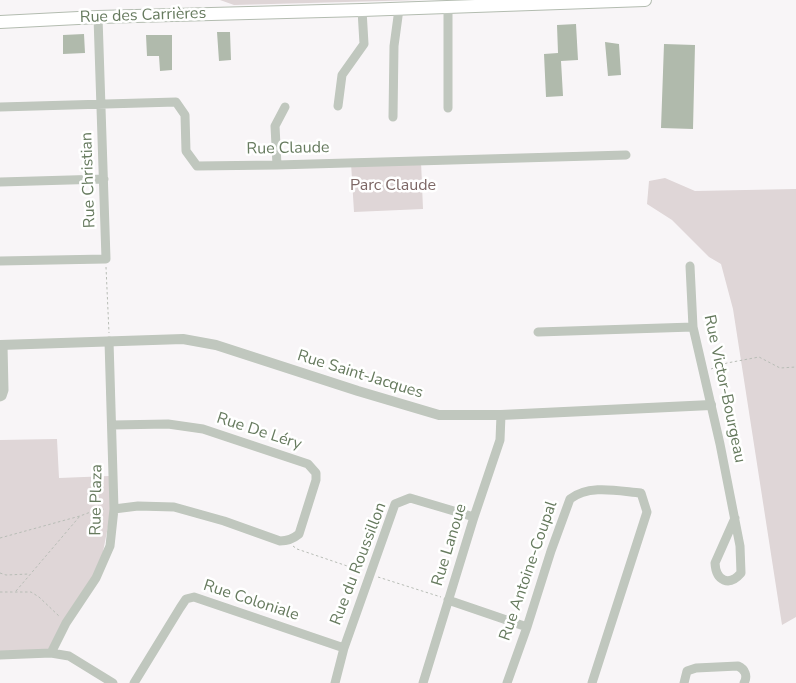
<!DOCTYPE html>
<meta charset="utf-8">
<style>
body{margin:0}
canvas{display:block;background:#f8f5f7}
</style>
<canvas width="796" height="683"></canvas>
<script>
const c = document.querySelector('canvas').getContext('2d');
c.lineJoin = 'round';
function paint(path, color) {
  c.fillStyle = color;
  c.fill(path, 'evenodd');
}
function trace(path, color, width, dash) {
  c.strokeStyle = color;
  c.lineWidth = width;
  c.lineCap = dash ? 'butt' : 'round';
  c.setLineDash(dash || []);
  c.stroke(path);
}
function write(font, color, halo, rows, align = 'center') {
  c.font = font + ' "Nunito Sans",sans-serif';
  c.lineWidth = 5;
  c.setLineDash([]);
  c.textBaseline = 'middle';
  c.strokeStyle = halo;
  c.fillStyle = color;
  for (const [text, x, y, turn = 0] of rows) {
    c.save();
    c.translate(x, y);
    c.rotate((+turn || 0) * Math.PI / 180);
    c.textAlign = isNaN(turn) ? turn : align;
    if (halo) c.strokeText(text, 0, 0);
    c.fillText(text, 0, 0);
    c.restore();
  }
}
paint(new Path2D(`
 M220 0H419L234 5Z
 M421 161 423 209 354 212 351 163Z
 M665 178 695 191 796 189V617L782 625 733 309 721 264 709 257 672 220 647 204 649 181Z
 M57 439 59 478 109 476 111 511 101 562 50 650 0 653V440Z`), '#dfd6d7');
paint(new Path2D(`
 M576 24 578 60 561 61 563 96 546 97 544 54 558 53 557 25Z
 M217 32H230L231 60 219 61Z
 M84 34 85 53 63 54V35Z
 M146 35H172V70L160 71 159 56H147Z
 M605 42 619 44 621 75 608 76Z
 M664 44 695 45 693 129 661 128Z`), '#b0baac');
const secondary = new Path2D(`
 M0 22 98 17 362 10 645 0`);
trace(secondary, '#b3bcb0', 14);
trace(new Path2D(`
 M106 267 109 333
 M711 369 727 363 759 357 780 368 796 367
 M0 538 80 516 96 510 106 509
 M293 546 297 549 362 571
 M0 573 6 575 29 574
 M378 577 441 597
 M16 591 80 516
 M0 592H31L39 597 60 617`), '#b8bdb6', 1, [2.5, 2.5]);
trace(new Path2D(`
 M448 7V108
 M338 106 342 75 364 44 362 10
 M0 107 176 102 185 115 186 151 197 166 277 165 626 155
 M393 117 394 46 399 9
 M277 165 275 126 285 107
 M0 182 104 179
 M0 261 106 259 98 17
 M690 266 693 327 720 444 740 546 741 573C729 587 716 581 715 563L735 518
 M538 332 693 327
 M0 397 2 396 4 390 3 345
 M112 425 168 424 203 429 308 464 316 473V480L299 534C293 539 288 541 280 541L224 521 174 507 138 506 114 509
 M448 600 527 627
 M51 653 66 623 96 578 110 546 114 509 109 341
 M0 655 51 653 69 656 113 683
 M134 683 180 608 186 599 194 597 344 648
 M335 683 344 648 395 504 410 498 474 517
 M423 683 474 517 500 440 501 415
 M507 683 527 627 551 551 570 499C589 484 618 491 641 493L647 512 592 683
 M684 683 687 671 696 668 738 666C745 669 748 676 744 683`), '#c0c7be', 9);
trace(new Path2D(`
 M0 345 183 339 216 345 358 391 439 415H501L711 405`), '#c0c7be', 10);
trace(secondary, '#fff', 12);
write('16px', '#667a5e', '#fff', [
 ["Rue des Carrières",143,16,-2],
 ["Rue Claude",288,149,-1],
 ["Rue Christian",89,180,-92],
 ["Rue Saint-Jacques",360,375,17],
 ["Rue Victor-Bourgeau",724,389,78],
 ["Rue De Léry",259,432,18],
 ["Rue Plaza",97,500,-89],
 ["Rue Lanoue",450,545,-73],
 ["Rue du Roussillon",359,564,-69],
 ["Rue Antoine-Coupal",529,571,-71],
 ["Rue Coloniale",251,601,18]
]);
write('16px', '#7d6765', '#fff', [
 ["Parc Claude",393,186]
]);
</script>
